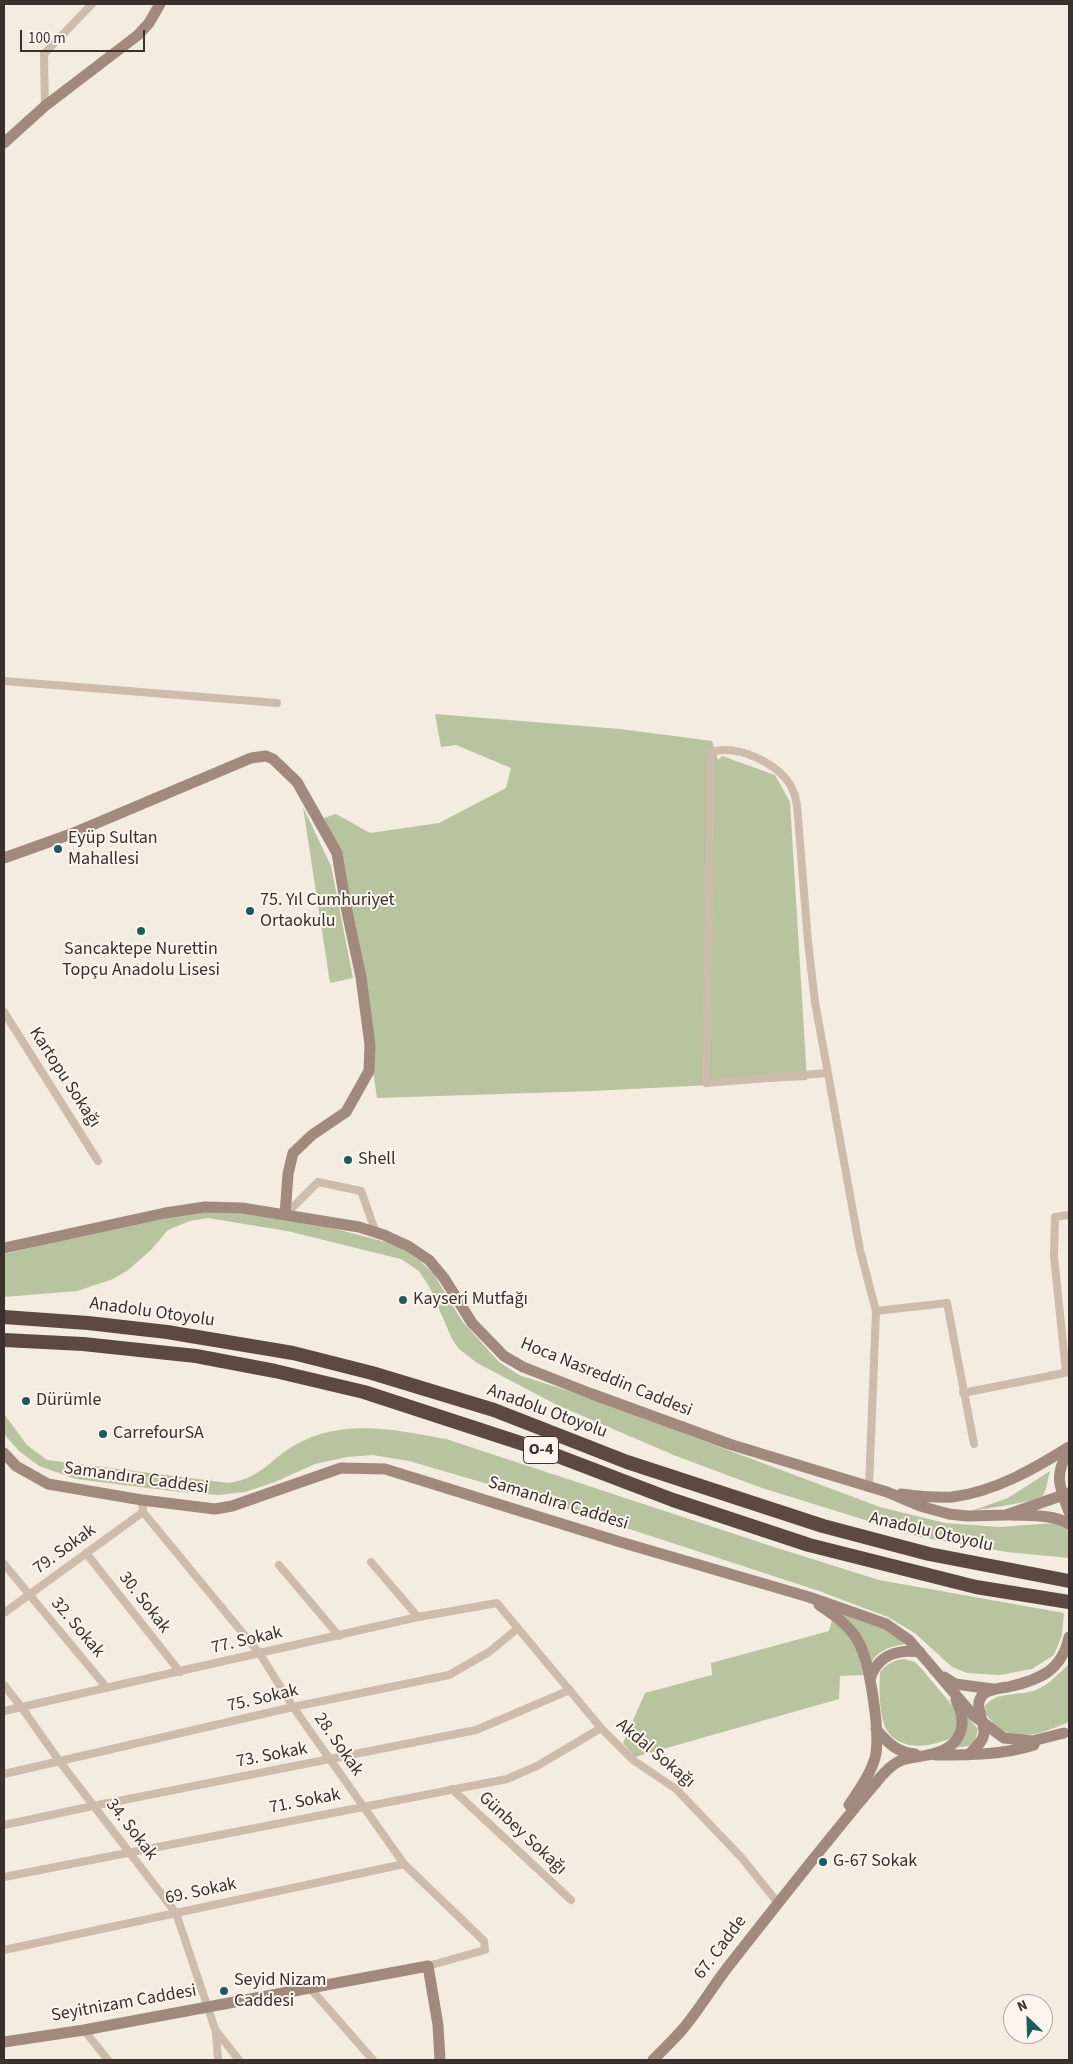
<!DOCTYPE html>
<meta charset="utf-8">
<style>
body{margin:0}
#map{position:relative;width:1073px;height:2064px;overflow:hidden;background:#f4ebe1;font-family:"Source Sans 3",sans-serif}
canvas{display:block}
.frame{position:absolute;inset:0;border:5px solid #3b302b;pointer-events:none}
.north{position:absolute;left:1003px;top:1994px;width:50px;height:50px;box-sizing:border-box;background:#fbf5ee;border:1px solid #aea6a0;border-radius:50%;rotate:336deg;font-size:14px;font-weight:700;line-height:20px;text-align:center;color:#3b302b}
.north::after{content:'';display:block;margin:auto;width:18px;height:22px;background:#1f5a5e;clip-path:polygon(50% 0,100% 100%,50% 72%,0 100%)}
.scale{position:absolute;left:20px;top:30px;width:125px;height:22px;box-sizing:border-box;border:2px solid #3b302b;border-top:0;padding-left:6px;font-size:15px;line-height:18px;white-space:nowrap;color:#3b302b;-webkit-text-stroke:4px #fbf5ee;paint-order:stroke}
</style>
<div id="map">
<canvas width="1073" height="2064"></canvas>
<div class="frame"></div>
<div class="north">N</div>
<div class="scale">100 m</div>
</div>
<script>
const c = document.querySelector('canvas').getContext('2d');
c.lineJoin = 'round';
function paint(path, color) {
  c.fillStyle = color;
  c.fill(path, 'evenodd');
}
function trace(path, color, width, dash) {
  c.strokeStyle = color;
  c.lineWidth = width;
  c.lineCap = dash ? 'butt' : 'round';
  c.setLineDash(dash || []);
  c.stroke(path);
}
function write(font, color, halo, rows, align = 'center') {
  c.font = font + ' "Source Sans 3",sans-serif';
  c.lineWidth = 4;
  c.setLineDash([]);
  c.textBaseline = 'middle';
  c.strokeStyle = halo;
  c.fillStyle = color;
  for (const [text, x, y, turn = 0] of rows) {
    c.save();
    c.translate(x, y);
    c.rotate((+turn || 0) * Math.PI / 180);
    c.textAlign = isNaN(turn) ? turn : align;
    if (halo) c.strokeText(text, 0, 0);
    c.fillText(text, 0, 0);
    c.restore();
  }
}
paint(new Path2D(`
 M435 714 620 729 712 741 718 760 722 756 775 775 790 802 807 1080 592 1091 377 1098 343 864 324 818 336 814 370 833 439 823 506 788 511 768 456 745 441 747Z
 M303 807 331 866 353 978 330 983Z
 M204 1212 240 1213 332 1228 397 1245 420 1261 433 1273 462 1321 499 1362 519 1375 578 1394 880 1507 945 1523 1000 1527 1054 1523 1064 1526 1069 1532V1558L1007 1552 920 1537 762 1488 676 1456 557 1405 477 1363 459 1349 452 1339 430 1288 419 1271 401 1259 287 1231 208 1218 190 1221 168 1230 151 1250 128 1270 113 1279 77 1291 4 1297V1254L162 1217Z
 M4 1414 27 1445 47 1460 229 1483C264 1477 269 1459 297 1444 344 1418 396 1430 446 1439L777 1548 879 1580 1064 1613 1062 1635 1054 1655 1032 1669 1000 1675 967 1673 952 1667 916 1634 888 1617 819 1591 694 1550 505 1489 409 1461 373 1455 347 1457 315 1464 275 1482 245 1492 218 1495 180 1492 76 1479 39 1466 19 1451 4 1434Z
 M1050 1471C1048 1478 1047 1487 1044 1494 1041 1502 982 1509 971 1511L1008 1498Z
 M830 1610 884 1629 907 1644C891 1646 877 1650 870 1665Z
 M832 1620C854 1638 858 1647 863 1675L840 1676 839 1699 635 1757 623 1743 645 1693 712 1675 711 1663 829 1631Z
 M904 1659 915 1662 921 1668 956 1710 958 1717 955 1736C936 1746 903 1753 888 1732 879 1721 879 1686 880 1672 887 1664 893 1660 904 1659Z
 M1069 1664V1722C1038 1735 1009 1747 985 1713V1706C996 1691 1020 1696 1036 1690 1049 1685 1059 1673 1069 1664Z
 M966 1715 978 1729 975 1742 968 1746 954 1748Z`), '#b8c4a0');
trace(new Path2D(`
 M45 106 44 54 92 4
 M4 681 277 703
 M4 1012 98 1161
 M827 1073 706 1083 711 752C738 744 777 763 791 786 794 792 796 799 797 805L808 942 815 1002 860 1250 876 1311 869 1487
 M285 1215 318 1182 361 1191 376 1233
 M876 1311 947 1303 974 1444
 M1066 1372 1054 1256 1055 1217 1069 1215
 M963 1393 1069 1372
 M142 1500 143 1512 260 1654 293 1707 404 1864 484 1941 485 1950 428 1966
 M86 1553 180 1672
 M371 1562 418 1617
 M4 1564 107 1688
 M279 1565 339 1636
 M4 1613 143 1512
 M4 1685 22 1708 60 1762 176 1913 216 2032 218 2060
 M4 1711 418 1617 497 1603 601 1728 633 1760 676 1789 741 1857 778 1903
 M4 1774 293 1707 449 1675 489 1652 517 1629
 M452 1789 571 1900
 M4 1825 93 1806 476 1730 570 1690
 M4 1877 507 1779 537 1766 601 1728
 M4 1950 404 1864
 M310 1988 373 2060
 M84 2030 108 2060
 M217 2032 239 2060`), '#cdbbac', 8);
trace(new Path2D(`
 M4 143 45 106 138 35 149 23 160 4
 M4 858 71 834 251 758 266 756 273 759 297 782 337 853 346 907 361 977 370 1045 369 1071 346 1112 312 1135 293 1153 288 1174 285 1215
 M4 1248 165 1213 205 1207 242 1208 359 1227 384 1235 408 1246 429 1260 444 1278 472 1323 504 1356 523 1367 592 1394 729 1444 887 1492 920 1506 949 1514 967 1516 1006 1515 1069 1493
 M1069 1451C1053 1475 1060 1488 1069 1512
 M4 1453 16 1466 48 1484 142 1500 215 1509 232 1506 341 1468 385 1469 617 1541 809 1597 886 1624 909 1640 973 1715 1004 1738 1032 1741 1064 1733
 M901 1494C917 1496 935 1498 952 1497 994 1492 1034 1469 1069 1447
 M1010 1515C1029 1516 1053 1514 1069 1524
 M819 1605C834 1615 849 1625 858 1641 870 1662 881 1735 875 1758 870 1775 859 1790 849 1805
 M944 1677 955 1684 993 1689
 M870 1679C877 1656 897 1649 920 1652
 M876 1729C887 1742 897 1753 915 1754
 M936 1755C968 1755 1003 1755 1034 1745
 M968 1755C974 1749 984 1741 984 1733 985 1720 971 1703 985 1693 991 1689 1001 1688 1008 1687 1039 1680 1062 1671 1069 1637
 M4 2042 84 2030 428 1966 438 2025 440 2060
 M653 2060C663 2050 673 2040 682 2030 700 2009 714 1984 731 1963 778 1903 825 1843 874 1785 881 1776 891 1764 902 1760 910 1757 919 1757 928 1755 959 1749 970 1728 956 1700`), '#a18a7d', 11);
trace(new Path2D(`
 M4 1317 88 1323 167 1332 293 1353 372 1373 494 1410 627 1462 823 1526 929 1554 1069 1581
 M4 1340 83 1344 196 1356 275 1371 364 1392 542 1450 673 1500 809 1545 976 1587 1069 1602`), '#5c4a42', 14);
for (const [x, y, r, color] of [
 [58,849,5,"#1f5a5e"],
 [250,911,5,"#1f5a5e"],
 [141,931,5,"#1f5a5e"],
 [348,1160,5,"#1f5a5e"],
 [403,1300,5,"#1f5a5e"],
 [26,1401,5,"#1f5a5e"],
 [103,1434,5,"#1f5a5e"],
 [823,1862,5,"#1f5a5e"],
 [224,1991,5,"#1f5a5e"]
]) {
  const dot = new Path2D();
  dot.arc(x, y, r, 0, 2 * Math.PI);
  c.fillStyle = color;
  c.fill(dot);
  trace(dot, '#fbf5ee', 2);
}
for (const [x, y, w] of [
 [541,1450,35]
]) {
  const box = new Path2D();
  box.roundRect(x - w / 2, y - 13.5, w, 27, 4);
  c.fillStyle = '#fbf5ee';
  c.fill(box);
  trace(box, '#3b302b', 1);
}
write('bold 16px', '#3b302b', null, [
 ["O-4",541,1450]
]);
write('18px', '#3b302b', '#fbf5ee', [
 ["Eyüp Sultan",68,839],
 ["Mahallesi",68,860],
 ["75. Yıl Cumhuriyet",260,901],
 ["Ortaokulu",260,922],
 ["Sancaktepe Nurettin",141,950,"center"],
 ["Topçu Anadolu Lisesi",141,971,"center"],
 ["Shell",358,1160],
 ["Kayseri Mutfağı",413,1300],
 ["Dürümle",36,1401],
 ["CarrefourSA",113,1434],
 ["G-67 Sokak",833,1862],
 ["Seyid Nizam",234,1981],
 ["Caddesi",234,2002]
], 'left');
write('18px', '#3b302b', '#fbf5ee', [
 ["Kartopu Sokağı",64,1078,57],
 ["Anadolu Otoyolu",152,1313,8],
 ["Hoca Nasreddin Caddesi",606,1378,22],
 ["Anadolu Otoyolu",547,1412,20],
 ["Samandıra Caddesi",136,1479,8],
 ["Samandıra Caddesi",558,1504,17],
 ["Anadolu Otoyolu",931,1533,13],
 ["79. Sokak",65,1550,-36],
 ["30. Sokak",144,1603,52],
 ["32. Sokak",77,1628,50],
 ["77. Sokak",247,1641,-13],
 ["75. Sokak",263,1699,-13],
 ["28. Sokak",338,1745,55],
 ["Akdal Sokağı",655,1754,40],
 ["73. Sokak",272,1756,-11],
 ["71. Sokak",305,1802,-11],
 ["34. Sokak",131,1830,52],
 ["Günbey Sokağı",522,1834,43],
 ["69. Sokak",201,1892,-12],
 ["67. Cadde",721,1948,-53],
 ["Seyitnizam Caddesi",124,2004,-10]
]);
</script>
